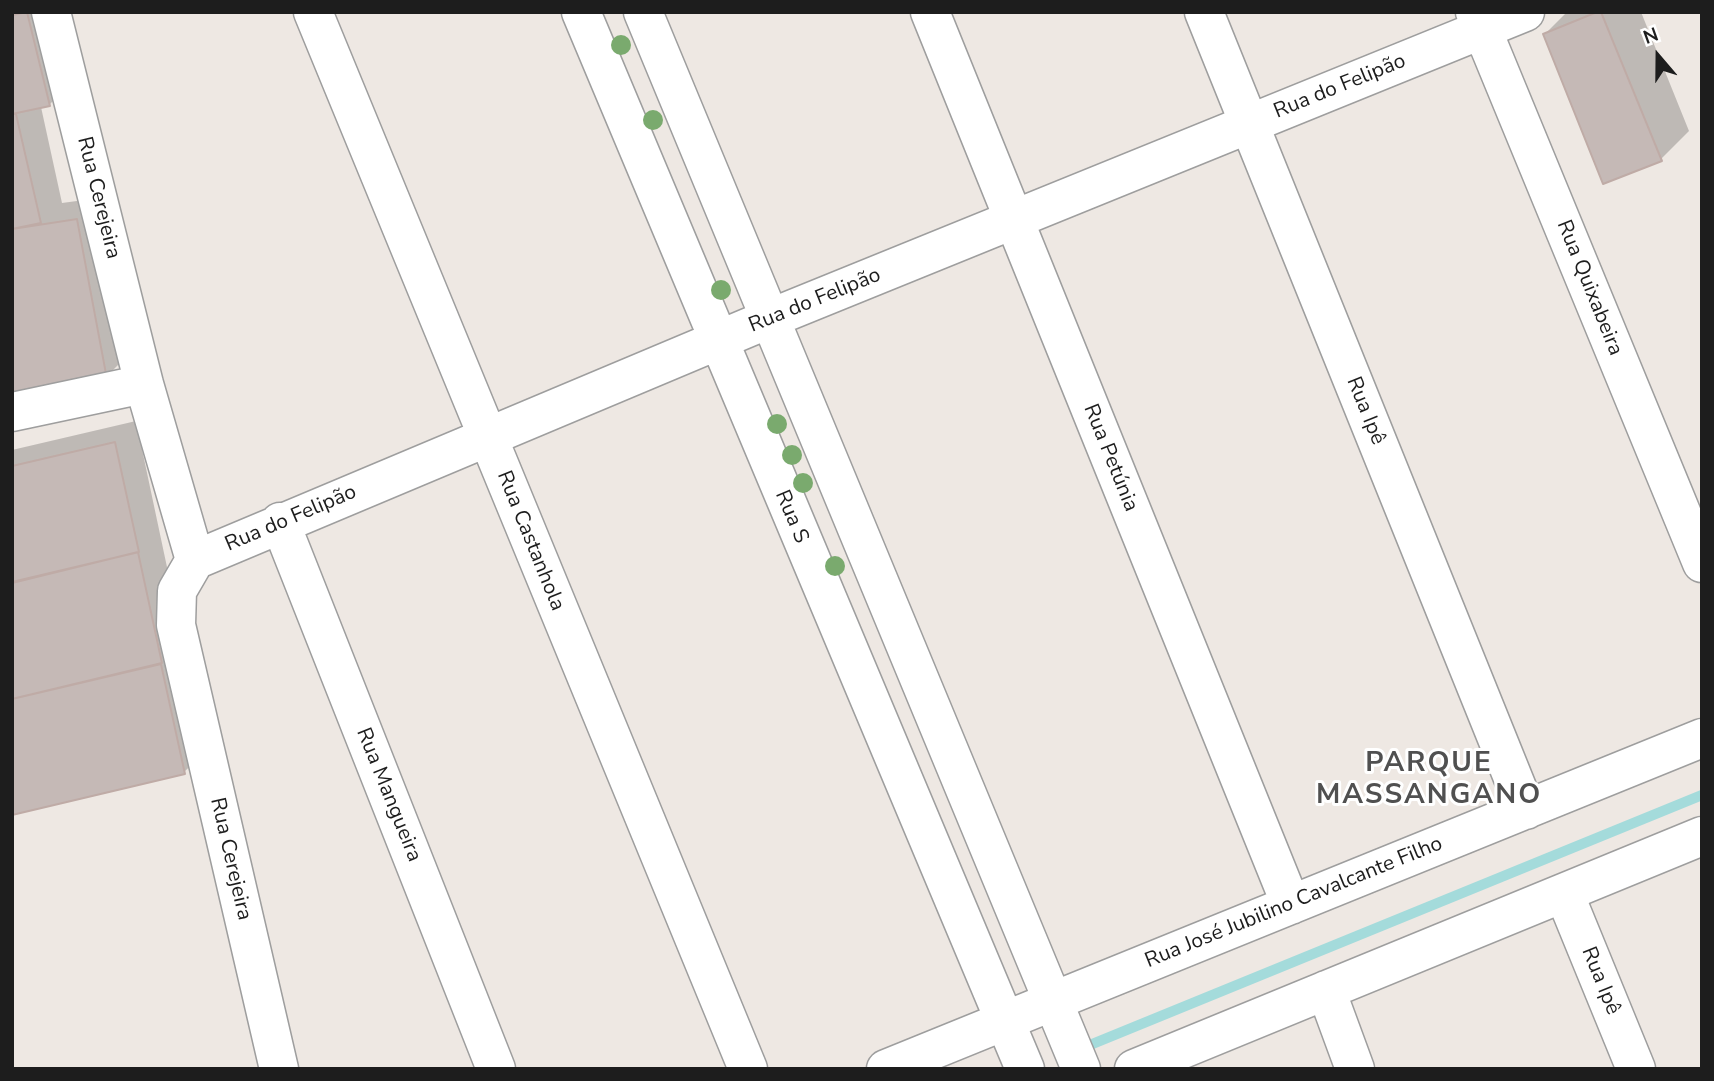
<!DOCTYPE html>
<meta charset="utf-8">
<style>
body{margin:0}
#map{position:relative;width:1714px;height:1081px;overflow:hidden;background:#eee8e3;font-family:"Nunito Sans",sans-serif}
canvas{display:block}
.frame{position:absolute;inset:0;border:14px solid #1d1d1d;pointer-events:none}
.north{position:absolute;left:1623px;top:21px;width:70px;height:70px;-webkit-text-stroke:5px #fff;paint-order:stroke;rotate:340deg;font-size:19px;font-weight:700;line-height:28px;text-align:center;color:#1d1d1d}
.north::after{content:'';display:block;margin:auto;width:24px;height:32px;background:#1d1d1d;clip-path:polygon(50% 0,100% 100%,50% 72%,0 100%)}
</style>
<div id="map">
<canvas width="1714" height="1081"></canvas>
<div class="frame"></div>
<div class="north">N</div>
</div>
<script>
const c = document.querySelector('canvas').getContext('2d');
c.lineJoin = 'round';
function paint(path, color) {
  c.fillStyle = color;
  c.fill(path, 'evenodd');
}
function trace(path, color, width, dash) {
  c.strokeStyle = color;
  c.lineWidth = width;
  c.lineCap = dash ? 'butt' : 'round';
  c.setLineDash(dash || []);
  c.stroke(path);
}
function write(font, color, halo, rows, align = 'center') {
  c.font = font + ' "Nunito Sans",sans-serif';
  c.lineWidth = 6;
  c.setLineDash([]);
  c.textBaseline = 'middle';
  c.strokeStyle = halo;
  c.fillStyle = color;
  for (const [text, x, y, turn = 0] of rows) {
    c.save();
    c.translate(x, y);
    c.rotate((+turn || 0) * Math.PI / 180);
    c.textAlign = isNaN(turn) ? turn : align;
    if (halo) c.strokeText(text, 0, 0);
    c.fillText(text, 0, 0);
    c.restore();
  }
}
paint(new Path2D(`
 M12 12H54L71 83 49 105 41 107 62 203 99 198 128 355 106 377 12 396Z
 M1567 12H1641L1689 131 1661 159 1545 34Z
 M136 421 206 751 184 772 12 813V450Z`), '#0003');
trace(new Path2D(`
 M1085 1047 1702 795`), '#a4dbdb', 10);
const building = new Path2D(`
 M27 12 50 106 12 114V15Z
 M1597 12H1601L1662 161 1603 184 1543 34Z
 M12 114H16L41 223 12 229Z
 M77 219 107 379 12 398V229Z
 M115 442 139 552 12 582V466Z
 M138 552 162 663 12 699V583Z
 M161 664 185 774 12 815V699Z`);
paint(building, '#c5b9b6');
trace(building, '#bfaba6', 2);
const street = new Path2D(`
 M51 12 144 384 195 560
 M313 12 748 1069
 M581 12 1025 1069
 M643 12 1081 1069
 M930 12 1291 905
 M1204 12 1526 810
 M1475 12 1702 563
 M12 412 144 384
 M280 522 496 1069
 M1564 893 1636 1069
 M1326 990 1355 1069
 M279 1069 176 625 177 591 195 560 771 318 1525 12
 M886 1069 1702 738
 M1134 1069 1702 836`);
trace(street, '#9e9e9e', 41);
trace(street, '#fff', 38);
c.fillStyle = '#7aaa6e';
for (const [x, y] of [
 [621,45],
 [653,120],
 [721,290],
 [777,424],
 [792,455],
 [803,483],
 [835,566]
]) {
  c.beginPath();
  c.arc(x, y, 10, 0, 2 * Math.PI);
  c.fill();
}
write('21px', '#1d1d1d', '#fff', [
 ["Rua do Felipão",1340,87,-22],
 ["Rua Cerejeira",98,198,76],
 ["Rua Quixabeira",1589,288,68],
 ["Rua do Felipão",815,301,-22],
 ["Rua Ipê",1365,411,68],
 ["Rua Petúnia",1110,458,68],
 ["Rua S",791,517,67],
 ["Rua do Felipão",291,519,-23],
 ["Rua Castanhola",530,541,68],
 ["Rua Mangueira",388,795,68],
 ["Rua Cerejeira",230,859,77],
 ["Rua José Jubilino Cavalcante Filho",1294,903,-22],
 ["Rua Ipê",1600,981,68]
]);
c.letterSpacing = '2px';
write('bold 28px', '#505050', '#fff', [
 ["PARQUE",1429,764],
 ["MASSANGANO",1429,796]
]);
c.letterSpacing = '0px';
</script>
